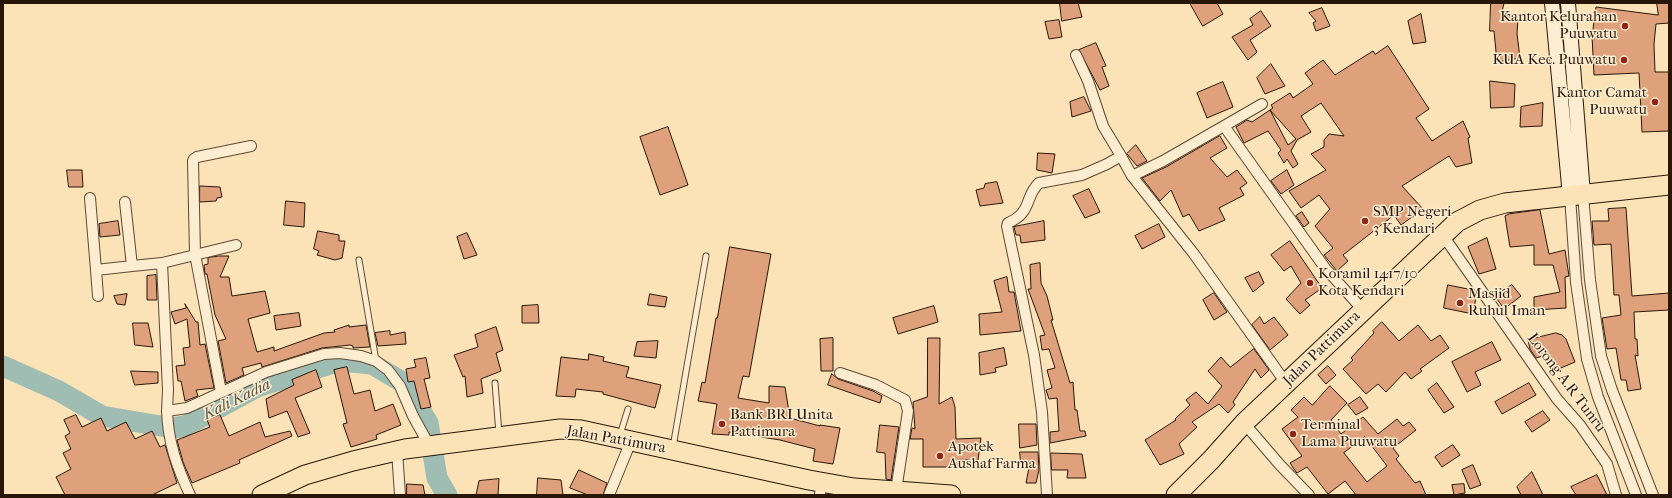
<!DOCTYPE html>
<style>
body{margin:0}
#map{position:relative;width:1672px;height:498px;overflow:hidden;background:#fbe3b7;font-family:"IM FELL French Canon",serif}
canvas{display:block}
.frame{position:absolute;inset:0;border:4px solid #281609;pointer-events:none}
</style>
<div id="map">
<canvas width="1672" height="498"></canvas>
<div class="frame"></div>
</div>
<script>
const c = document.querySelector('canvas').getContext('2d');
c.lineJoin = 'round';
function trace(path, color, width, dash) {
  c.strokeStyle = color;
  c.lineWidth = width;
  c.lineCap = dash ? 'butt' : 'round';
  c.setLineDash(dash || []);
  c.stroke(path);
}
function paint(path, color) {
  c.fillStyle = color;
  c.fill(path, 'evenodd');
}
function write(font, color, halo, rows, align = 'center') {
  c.font = font + ' "IM FELL French Canon",serif';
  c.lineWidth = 3;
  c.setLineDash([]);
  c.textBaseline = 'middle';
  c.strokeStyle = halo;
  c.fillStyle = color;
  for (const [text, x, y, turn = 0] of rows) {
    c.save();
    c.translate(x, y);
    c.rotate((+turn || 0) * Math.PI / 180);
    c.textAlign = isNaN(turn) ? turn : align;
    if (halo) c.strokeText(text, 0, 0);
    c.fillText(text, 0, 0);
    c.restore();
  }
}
trace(new Path2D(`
 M3 366 59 391 102 416 172 428 185 426 257 387 340 361 372 364 404 383 428 423 437 478 447 495`), '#9fbdb3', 21);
const building = new Path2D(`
 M1060 3H1078L1082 17 1062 21Z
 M1190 3H1217L1223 14 1203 26Z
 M1491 3H1504L1502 12 1518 18 1517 34 1520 58 1497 62 1494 31H1490Z
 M1657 3H1669V23L1656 24 1654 44 1655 72H1669V131L1642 132 1639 73 1594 75 1592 36 1596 7 1658 15Z
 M1322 8 1330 26 1316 31 1313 23 1316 21 1309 13Z
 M1261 11 1271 26 1250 40 1257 52 1248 60 1232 37 1253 25 1250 19Z
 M1421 14 1426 42 1413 44 1408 21Z
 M1059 20 1062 37 1049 39 1045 22Z
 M1096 43 1106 66 1102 67 1109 86 1100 90 1079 50Z
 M1388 46 1429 109 1416 118 1432 141 1463 121 1470 137 1468 138 1472 163 1456 167 1449 156 1402 186 1423 209 1401 225 1394 215 1343 255 1348 261 1337 271 1324 255 1333 248 1315 226 1330 209 1319 195 1301 208 1289 191 1326 170 1311 154 1324 147V140L1329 134 1344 136 1321 103 1301 116 1311 132 1297 140 1291 151 1298 164 1293 168 1287 159 1284 163 1278 153 1281 150 1268 131 1244 143 1236 127 1247 120 1252 122 1270 110 1288 145 1296 139 1270 110 1273 108 1271 105 1290 93 1293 98 1313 84 1305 73 1323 60 1335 75 1373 51 1375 54Z
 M1271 64 1285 86 1265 94 1257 78Z
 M1490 81 1515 84 1514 107 1491 108Z
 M1223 82 1233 107 1207 118 1197 93Z
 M1084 97 1091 111 1072 117 1070 102Z
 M1543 103 1542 126 1520 127 1521 107Z
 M668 127 688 185 660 195 640 137Z
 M1220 136 1227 148 1210 158 1227 177 1237 170 1247 183 1240 188 1244 195 1219 208 1225 220 1199 231 1189 214 1183 217 1171 190 1160 201 1142 178 1166 167Z
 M1136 145 1147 161 1137 166 1127 154Z
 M1038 153 1055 154 1052 173 1037 170Z
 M67 170H82L83 187H69Z
 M1287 170 1294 185 1281 194 1271 181Z
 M997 182 1003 203 980 206 976 190 984 188 985 184Z
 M200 186 220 187 222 197 217 198 216 201 200 202Z
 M1089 189 1100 212 1085 218 1073 196Z
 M286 201 305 203 304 227 284 225Z
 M1626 208 1632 296 1669 293V310L1634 312 1635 339H1637L1638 356 1635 355 1641 389 1628 391 1626 380H1621L1616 348 1607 349 1602 318 1621 315 1619 295H1614L1611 244 1594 245 1592 221H1609L1608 209Z
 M1540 210 1549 254 1565 250 1569 276 1565 277 1566 308 1534 310V297L1560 292 1553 265H1534V245L1510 247 1505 216 1509 214Z
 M1302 212 1309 223 1304 227 1296 216Z
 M118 221 120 235 100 237 99 224Z
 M1044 221 1045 240 1021 243 1020 235H1016L1014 227Z
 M1159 224 1165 237 1142 249 1135 236Z
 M318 231 339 235V241H345L342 258 335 260 317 255 319 251 314 249Z
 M467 233 477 255 464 259 457 237Z
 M1487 238 1496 269 1479 274 1468 247Z
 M1290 241 1322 288 1305 300 1310 305 1300 314 1286 299 1301 283 1291 266 1284 271 1271 255Z
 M730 247 771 254 749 377 743 376 738 398 769 403V386L785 387 790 418 820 426V425L840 428 833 464 813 461 815 449 780 440 729 432V435L712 434 717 404 698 401 702 382 705 383 716 318H717Z
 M219 256H229L220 277H229L232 296 265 291 270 313 248 319 257 352 274 347V351L324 333 335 332 334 330 349 325V327L366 325 370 347 353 348V346L350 345 322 348 262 367 261 363 242 368 244 375 226 383 218 341 226 339 215 315 207 274H205L204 265 208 264V258Z
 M1040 263 1041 283 1047 296 1053 320H1051L1070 383 1073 382 1075 410H1077L1080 431H1085L1086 436 1050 443V432L1059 431 1057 398 1049 399 1046 390 1052 388 1047 370 1055 368 1049 349 1042 350 1040 336 1045 335 1028 289H1031L1030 265Z
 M1259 272 1264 283 1253 292 1245 278Z
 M156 275 157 300H147V276Z
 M1007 277 1009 292H1014L1021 331 980 335 979 314 1002 312 994 281Z
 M1448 285 1473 290 1471 296 1476 297 1473 314 1444 308Z
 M1512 285 1521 296 1504 309 1495 296Z
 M1214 293 1227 312 1214 320 1203 300Z
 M127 294 125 305 117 304 114 296Z
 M650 294 667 297 665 307 648 305Z
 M185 304 196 322H198L200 345 205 344 214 388 196 390 198 396 185 401 181 381H178L176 366 185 365 183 348 190 347 187 319 175 324 171 312 186 308Z
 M538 305 539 323H522V306Z
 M934 306 938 322 898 334 893 318Z
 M299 313 301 326 276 330 274 316Z
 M1260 317 1264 324 1274 317 1288 335 1270 350 1252 325Z
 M1382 322 1399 341 1418 325 1431 341 1440 335 1449 348 1420 369 1422 371 1411 379 1405 372 1386 392 1378 384 1366 394 1343 369 1353 360 1351 358 1374 333 1373 331Z
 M133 323H148L153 347 135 345Z
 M496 327 503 350 496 353 501 371 481 379 483 393 467 397 465 376 463 377 454 355 478 347 475 335Z
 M390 331V335L405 332 406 344 378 346 375 333Z
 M1556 333 1562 335 1566 339 1575 362 1556 370 1549 354 1536 358 1530 349 1528 340Z
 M833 338V371H821L820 339Z
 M928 338H940L939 404 952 397 955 407 956 439 981 438 978 460H957V467H923V439H910L912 428 915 429 913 402 927 397Z
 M658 341 656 358 634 356 637 342Z
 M1492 342 1501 360 1475 372 1481 385 1467 392 1452 362Z
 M1004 348 1007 365 995 368 996 372 980 375 979 353Z
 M1254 349 1269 370 1261 378 1255 369 1233 402 1235 405 1228 413 1219 404 1192 422 1197 427 1179 444 1184 454 1160 465 1145 440 1176 420 1175 419 1190 405 1186 400 1196 392 1208 404 1222 386 1208 371 1221 357 1230 367Z
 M589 354 604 357 603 361 629 367 626 377 661 385 655 408 603 394V392L576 389 575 397 556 396 561 357 588 360Z
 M426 358 430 378 424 379 431 407 421 409 414 381 408 382 406 369 416 367 414 360Z
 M1328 366 1336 375 1326 384 1318 375Z
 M347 367 354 394 370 390 375 411 393 404 401 425 376 435 377 439 351 447 343 424 347 423 334 370Z
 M316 370 322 387 295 398 310 433 298 437 287 411 269 418 266 399 294 385 292 380Z
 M131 371 158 372V383L135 385Z
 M832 374 838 379 873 391 882 396 880 403 828 385Z
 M1437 383 1454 407 1444 413 1428 390Z
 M1529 383 1536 395 1502 414 1495 402Z
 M1330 386 1347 403 1331 420 1341 434 1363 417 1378 434 1397 419 1403 426 1409 422 1416 430 1393 448 1399 456 1396 459 1415 483 1420 481 1426 495H1356L1345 481 1328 494 1307 467 1297 473 1296 472 1290 463 1302 456 1282 429 1298 417 1291 410 1304 397 1312 405ZM1365 437 1387 466 1367 482 1344 453Z
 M1360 397 1368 408 1356 415 1348 405Z
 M1543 411 1550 420 1532 432 1525 422Z
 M76 415 82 427 101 418 107 431 126 422 135 439 152 431 160 447 165 445 177 483 152 495H65L56 477 71 469 63 453 71 449 65 436 70 433 64 420Z
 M220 415 229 436 260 422 265 437 290 431 292 436 239 460 240 463 192 483 183 462 177 440 210 427 207 420Z
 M1019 424H1036L1037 445 1020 448Z
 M880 425 899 427 891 480 886 479 885 453 877 452Z
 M1453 445 1460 455 1442 467 1435 457Z
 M1020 452H1038L1039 470 1036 483H1026L1030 462H1021Z
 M1051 453 1082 454 1086 478H1067L1068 470H1052Z
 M1473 465 1481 485 1470 489 1462 470Z
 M579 470 607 483 603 495H588L570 488Z
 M1532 472 1543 495H1521L1517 487Z
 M1597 475 1607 495H1576L1571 487Z
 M538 478 561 480 563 495H537Z
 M499 479 498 495H476L479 481Z
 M407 484 423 485 425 495H407Z
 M1464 484 1465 493 1454 495 1452 485Z`);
paint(building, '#dfa07c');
trace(building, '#281609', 1);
const lane = new Path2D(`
 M359 260 376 361
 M495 383 499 434
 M620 435 628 409
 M673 447 706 256`);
const street = new Path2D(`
 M1076 55 1088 81 1103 126 1121 156
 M1224 126 1262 104
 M1132 176 1194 254 1286 383
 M1583 194 1590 280 1601 356 1612 390 1653 495
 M1570 196 1576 282 1587 359 1598 397 1636 495
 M90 198 96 270 132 266
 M125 202 132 266 162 263 236 245
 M1442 234 1557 399 1580 425 1607 464 1616 495
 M162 263 168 390 167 411 187 408 266 372 324 354 340 353 361 356 376 361 388 370 400 386 413 416 429 445
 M96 270 98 296
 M840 373 876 385 905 400 908 411 896 491
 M221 392 195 254 193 161 194 159 197 157 251 146
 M167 411C168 442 177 467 190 495
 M1244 423 1280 465 1309 495
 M397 451 400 495
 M609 495 631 441
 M820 495 821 482
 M1047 495 1042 412 1034 355 1007 226 1008 223C1033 212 1024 197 1039 183L1082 175 1107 164 1121 156 1132 176 1163 161 1224 126 1325 268 1363 310`);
const secondary = new Path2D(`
 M1552 3 1570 196
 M1568 3 1583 194`);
const highway = new Path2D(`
 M262 495 305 475 353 461 405 449 560 429 581 430 809 480 854 488 951 495
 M1176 495 1211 460 1244 423 1457 222 1480 210 1505 203 1669 185`);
trace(lane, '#5d4934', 7);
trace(street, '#5d4934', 12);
trace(secondary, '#281609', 16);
trace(highway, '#281609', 21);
trace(lane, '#fcedd0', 5);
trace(street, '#fcedd0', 10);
trace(secondary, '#fcedd0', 14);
trace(highway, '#fbe3b7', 19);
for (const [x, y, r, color] of [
 [1625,26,4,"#8f2418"],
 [1624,60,4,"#8f2418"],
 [1655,102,4,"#8f2418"],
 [1365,221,4,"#8f2418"],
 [1310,283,4,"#8f2418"],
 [1460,303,4,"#8f2418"],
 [722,424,4,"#8f2418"],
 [1293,434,4,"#8f2418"],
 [940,456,4,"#8f2418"]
]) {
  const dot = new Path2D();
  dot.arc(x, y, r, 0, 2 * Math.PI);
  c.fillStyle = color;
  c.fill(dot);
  trace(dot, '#fcedd0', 1.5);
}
write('15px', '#281609', '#fcedd0', [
 ["Kantor Kelurahan",1617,17,"right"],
 ["Puuwatu",1617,34,"right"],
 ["KUA Kec. Puuwatu",1616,60,"right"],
 ["Kantor Camat",1647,93,"right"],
 ["Puuwatu",1647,110,"right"],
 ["SMP Negeri",1373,212],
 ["3 Kendari",1373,229],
 ["Koramil 1417/10",1318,274],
 ["Kota Kendari",1318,291],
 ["Masjid",1468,294],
 ["Ruhul Iman",1468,311],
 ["Bank BRI Unita",730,415],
 ["Pattimura",730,432],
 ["Terminal",1301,425],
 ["Lama Puuwatu",1301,442],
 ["Apotek",948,447],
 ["Aushaf Farma",948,464]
], 'left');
write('15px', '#281609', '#fcedd0', [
 ["Jalan Pattimura",1322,349,-44],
 ["Lorong A.R Tunru",1566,383,53],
 ["Jalan Pattimura",616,440,10]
]);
write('italic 16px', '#525044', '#fcedd0', [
 ["Kali Kadia",237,400,-26]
]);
</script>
